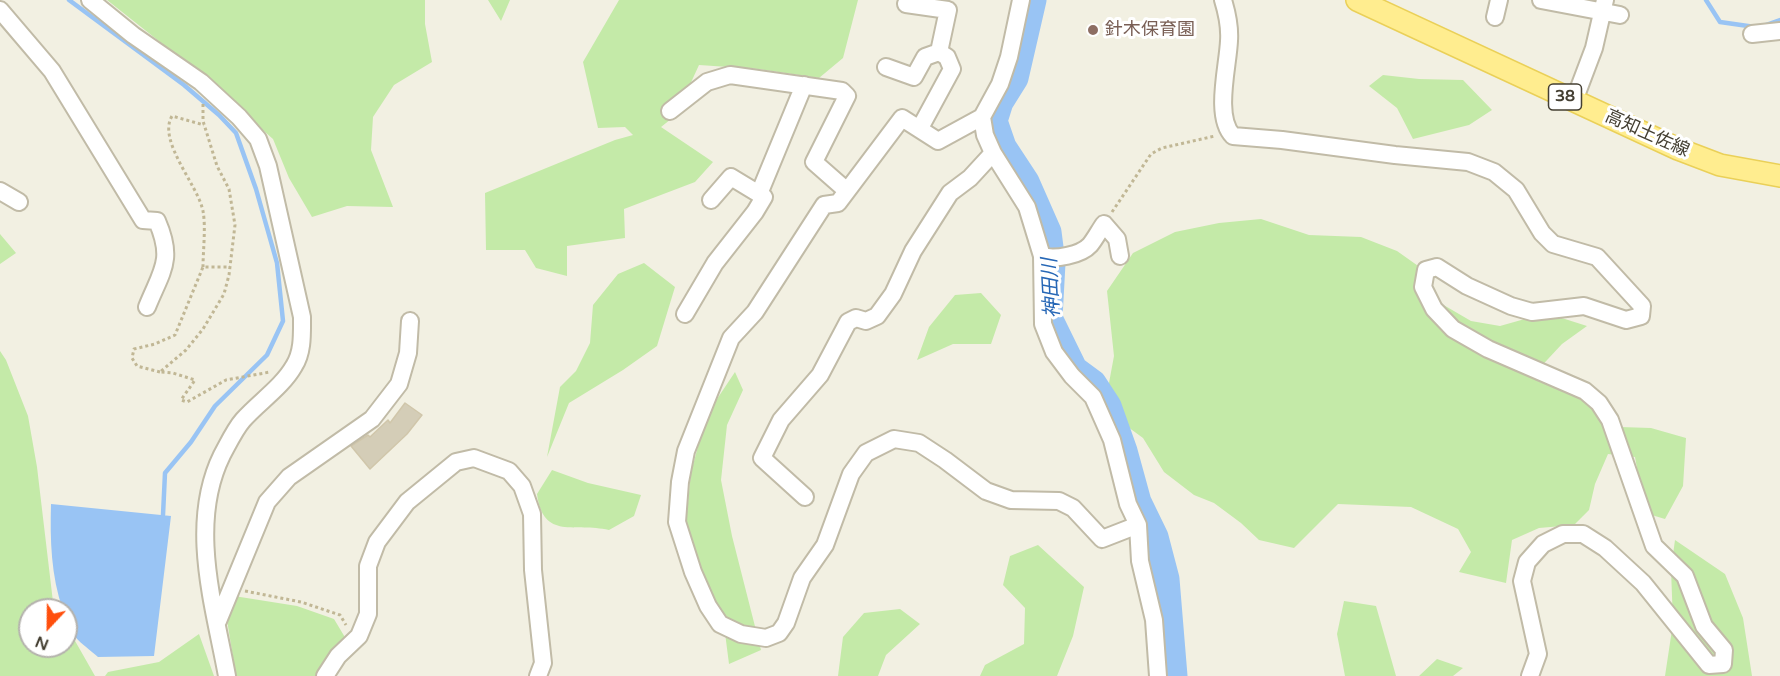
<!DOCTYPE html>
<meta charset="utf-8">
<style>
body{margin:0}
#map{position:relative;width:1780px;height:676px;overflow:hidden;background:#f2f0e2;font-family:"Varela Round",sans-serif}
canvas{display:block}
.north{position:absolute;left:18px;top:598px;width:60px;height:60px;box-sizing:border-box;background:#fff;border:2px solid #b4b2ad;border-radius:50%;rotate:202deg;font-size:16px;font-weight:700;line-height:24px;text-align:center;color:#443f32}
.north::after{content:'';display:block;margin:auto;width:21px;height:27px;background:#ff4f0d;clip-path:polygon(50% 0,100% 100%,50% 72%,0 100%)}
</style>
<div id="map">
<canvas width="1780" height="676"></canvas>
<div class="north">N</div>
</div>
<script>
const c = document.querySelector('canvas').getContext('2d');
c.lineJoin = 'round';
function paint(path, color) {
  c.fillStyle = color;
  c.fill(path, 'evenodd');
}
function trace(path, color, width, dash) {
  c.strokeStyle = color;
  c.lineWidth = width;
  c.lineCap = dash ? 'butt' : 'round';
  c.setLineDash(dash || []);
  c.stroke(path);
}
function write(font, color, halo, rows, align = 'center') {
  c.font = font + ' "Varela Round","Noto Sans JP",sans-serif';
  c.lineWidth = 6;
  c.setLineDash([]);
  c.textBaseline = 'middle';
  c.strokeStyle = halo;
  c.fillStyle = color;
  for (const [text, x, y, turn = 0] of rows) {
    c.save();
    c.translate(x, y);
    c.rotate((+turn || 0) * Math.PI / 180);
    c.textAlign = isNaN(turn) ? turn : align;
    if (halo) c.strokeText(text, 0, 0);
    c.fillText(text, 0, 0);
    c.restore();
  }
}
paint(new Path2D(`
 M107 0H425V24L432 62 394 85 373 117 371 150 393 207 347 206 312 217 289 178 273 139 179 57Z
 M488 0H510L501 21Z
 M619 0H858L843 58 819 78 758 69 699 65 676 115 661 127 713 162 695 182 624 209 625 238 567 246V276L536 268 525 250H486L485 193 615 140 633 135 625 127 598 128 583 62Z
 M1383 75 1419 79 1463 80 1492 110 1469 125 1413 139 1397 108 1369 86Z
 M1261 219 1309 235 1361 237 1397 251 1421 268 1435 300 1471 321 1500 326 1546 313 1587 326 1562 344 1534 374 1575 382 1620 427 1651 428 1686 438 1683 486 1665 519 1645 513 1635 457 1608 454 1595 484 1589 510 1574 525 1539 528 1512 540 1506 583 1459 572 1471 552 1458 529 1411 507 1338 504 1294 548 1259 540 1241 523 1214 503 1194 495 1164 472 1143 438 1128 427 1106 399 1114 356 1107 291 1133 253 1175 232 1219 223Z
 M0 234 16 253 0 264Z
 M644 263 675 287 657 346 623 370 569 403 547 457 560 387 576 371 590 343 593 305 618 274Z
 M981 293 1001 315 991 344H953L917 360 929 327 955 295Z
 M0 351 6 360 28 416 37 467 53 602 57 610H30V646H66V625L95 676H0Z
 M735 372 743 390 727 425 721 480 732 536 761 650 729 664 724 625 698 571 686 523 691 472 707 414Z
 M552 470 588 483 641 495 634 516 609 530C575 522 543 541 537 494Z
 M1675 540 1725 574 1743 618 1752 676H1665L1673 623 1671 569Z
 M1038 545 1084 587 1073 636 1057 676H980L985 665 1024 644 1025 608 1003 585 1010 556Z
 M234 596 297 606 334 619 346 639 329 657 317 676H236L227 620Z
 M1344 601 1376 606 1396 676H1345L1337 634Z
 M900 609 920 624 886 655 878 676H838L843 637 864 613Z
 M199 634 214 676H105L108 672 159 662Z
 M1437 659 1463 668 1453 676H1419Z`), '#c4eaa8');
paint(new Path2D(`
 M51 504 171 516 154 656 98 657C81 642 66 635 66 610H63C51 576 50 540 51 504Z`), '#99c4f4');
trace(new Path2D(`
 M69 0 184 85 219 115 236 133 256 189 277 263 283 321 267 355 215 406 191 442 165 473 163 515
 M1706 0 1720 22 1755 27
 M1763 26 1780 20`), '#99c4f4', 4.5);
trace(new Path2D(`
 M1033 0 1015 78 1000 102 994 121 1003 147 1026 182 1048 232 1052 263 1049 318 1074 369 1093 383 1108 406 1124 451 1138 502 1155 537 1166 579 1174 676`), '#99c4f4', 27);
const building = new Path2D(`
 M405 403 422 415 407 434 370 469 351 446 368 435 370 437 388 420 390 423Z`);
paint(building, '#d4cdb7');
trace(building, '#d0c6aa', 1.5);
const minor = new Path2D(`
 M90 0 133 35 201 82 239 117 258 139 268 166 302 317C302 334 303 352 294 366 282 387 259 402 243 420 235 429 228 444 222 455 188 524 214 605 227 676
 M1021 0 1009 57 1000 84 982 117 938 141 902 118 838 203 824 205 755 312 731 338 686 451 680 482 677 522 693 572 708 606 720 624 741 634 766 638 779 633 786 623 802 578 825 545 851 474 866 453 894 439 919 443 945 460 986 491 1011 500 1059 501 1073 508 1102 539 1138 525
 M1223 0C1227 13 1230 27 1229 41 1228 66 1214 117 1233 136L1282 140 1395 155 1468 162 1494 172 1516 190 1542 233 1553 244 1597 257 1642 306 1641 316 1626 320 1584 306 1532 312 1511 306 1467 286 1437 267 1426 270 1423 287 1434 309 1453 329 1488 349 1585 391 1599 403 1610 420 1654 546 1685 576 1704 626 1724 650 1723 664 1709 665 1643 583 1605 548 1583 534H1563L1543 544 1527 562 1522 581 1538 654 1530 676
 M1541 0 1620 15
 M0 10 52 71 143 220 157 221C174 260 162 270 147 307
 M1495 17 1499 0
 M1752 34 1780 31
 M886 67 914 77 925 57 939 52 948 10 906 4
 M1574 101 1594 48 1605 0
 M670 111 707 82 730 75 842 91 847 96 814 162 847 191
 M982 117 985 135 993 153 1027 207 1042 256 1043 324 1054 352 1072 376 1093 397 1112 440 1128 504 1138 525 1140 561 1154 620 1158 676
 M920 128 952 69 947 57 939 52
 M0 191 19 202
 M759 194 804 85
 M1042 256C1055 260 1081 255 1090 245 1095 239 1099 231 1104 224L1117 239 1120 256
 M685 314 715 263 755 212 764 197 731 177 711 200
 M805 497 762 458 781 420 820 375 848 322 856 318 866 321 877 316 893 294 913 251 950 193 970 178 993 153
 M218 621 267 502 289 477 372 419 399 384 408 353 410 321
 M325 676 338 656 359 636 368 614V566L377 542 407 502 456 462 474 458 509 471 522 486 532 514 533 570 543 663 538 676`);
const major = new Path2D(`
 M1357 0 1678 149 1720 165 1780 176`);
trace(minor, '#c1bba7', 20);
trace(major, '#ead058', 24);
trace(new Path2D(`
 M203 104V121L217 166 229 189 235 225 229 275 224 294 203 329 186 350 160 372 173 373 195 380 181 400 187 402 226 380 270 372
 M1112 212 1151 154 1162 148 1215 136
 M203 267C203 251 206 227 203 211 198 185 157 141 172 116L204 125
 M160 372 137 366 132 358 134 349 155 344 175 335 203 267H230
 M245 591 301 602 340 615 346 625`), '#c1b795', 3, [3, 3]);
trace(minor, '#fff', 16);
trace(major, '#ffed8f', 21);
for (const [x, y, r, color] of [
 [1093,30,6,"#8d6e63"]
]) {
  const dot = new Path2D();
  dot.arc(x, y, r, 0, 2 * Math.PI);
  c.fillStyle = color;
  c.fill(dot);
  trace(dot, '#fff', 2);
}
for (const [x, y, w] of [
 [1565,97,33]
]) {
  const box = new Path2D();
  box.roundRect(x - w / 2, y - 13, w, 26, 4.5);
  c.fillStyle = '#fff';
  c.fill(box);
  trace(box, '#443f32', 1.5);
}
write('bold 16px', '#443f32', null, [
 ["38",1565,97]
]);
write('18px', '#785e54', '#fff', [
 ["針木保育園",1105,30]
], 'left');
write('18px', '#443f32', '#fff', [
 ["高知土佐線",1647,134,24]
]);
write('italic 20px', '#2667b6', '#fff', [
 ["神田川",1052,288,-93]
]);
</script>
